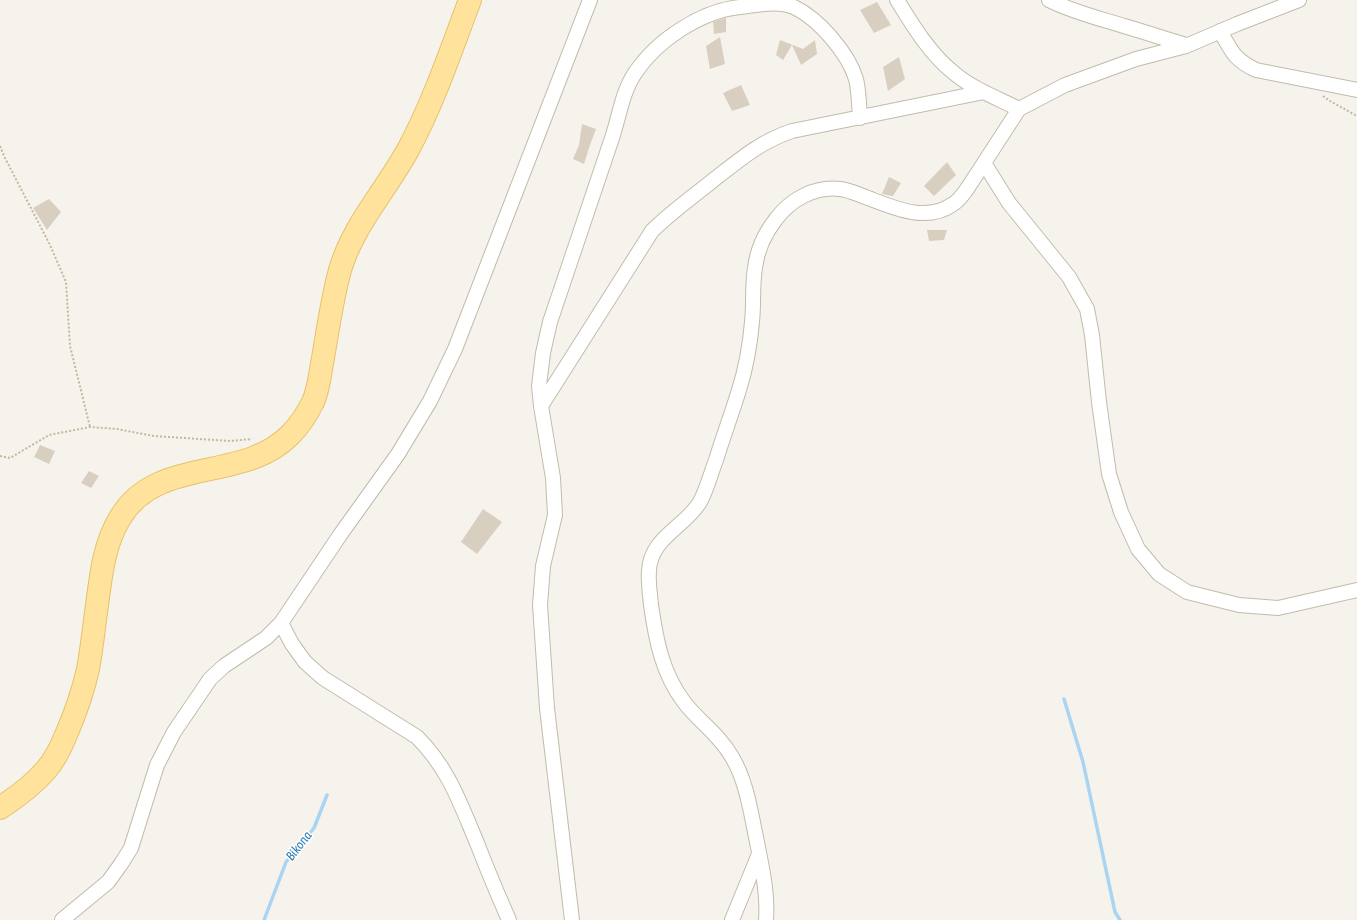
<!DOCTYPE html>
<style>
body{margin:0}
canvas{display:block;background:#f6f3ec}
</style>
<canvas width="1357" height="920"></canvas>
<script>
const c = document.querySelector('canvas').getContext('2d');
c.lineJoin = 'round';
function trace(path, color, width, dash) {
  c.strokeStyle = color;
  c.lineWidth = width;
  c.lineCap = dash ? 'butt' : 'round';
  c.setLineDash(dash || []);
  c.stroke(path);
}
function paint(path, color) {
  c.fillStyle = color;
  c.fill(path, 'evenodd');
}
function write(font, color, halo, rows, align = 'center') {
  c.font = font + ' "Asap Condensed",sans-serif';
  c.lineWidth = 3;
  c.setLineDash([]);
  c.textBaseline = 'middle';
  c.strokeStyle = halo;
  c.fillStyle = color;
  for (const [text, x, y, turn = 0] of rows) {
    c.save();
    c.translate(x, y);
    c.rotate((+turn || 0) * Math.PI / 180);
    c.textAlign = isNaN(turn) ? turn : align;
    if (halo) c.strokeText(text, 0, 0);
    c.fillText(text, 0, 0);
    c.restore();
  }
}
trace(new Path2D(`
 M1064 699 1083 762 1115 912 1120 920
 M264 920 286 862 314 828 327 795`), '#a9d4f2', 3.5);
paint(new Path2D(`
 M877 2 891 25 874 33 860 10Z
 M726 18V32L714 34 713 22Z
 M720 37 725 64 710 69 706 46Z
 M780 40 803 49 815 40 817 54 801 65 792 45 783 60 776 55Z
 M899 57 905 79 888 91 883 67Z
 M741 85 750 105 732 111 723 93Z
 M582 124 596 129 590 145 584 164 573 159 579 145Z
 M947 162 956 175 934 196 924 186Z
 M889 177 901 183 893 196 882 194Z
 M49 199 61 212 47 230 33 208Z
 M927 230H947L944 240 929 241Z
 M40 445 55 451 49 464 34 457Z
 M89 471 99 476 91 488 81 483Z
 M483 509 502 522 477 554 461 542Z`), '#d8cfc1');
const street = new Path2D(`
 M897 0C913 26 930 54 954 73 973 89 997 98 1019 109
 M1049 0C1073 12 1098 18 1124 26 1145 32 1165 39 1186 45
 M1220 31C1232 51 1233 59 1256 70L1357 90
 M984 163 1009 203 1069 277 1087 309 1092 335 1099 402 1109 474 1121 512 1138 549 1159 574 1187 592 1239 605 1278 608 1357 590
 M541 406 652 231C670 213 691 198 711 182 738 161 759 142 792 131L984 92
 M281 623 292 644 305 662 323 678 417 737C449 769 460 803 477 843 487 869 498 895 509 920
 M62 920 108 882 121 864 131 848 157 765 174 732 210 679 224 666 266 638 281 623 340 535 398 454 430 401 455 349 590 0
 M572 920 547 708 540 605 543 566 555 515 553 478 541 406 539 386 543 353 550 322C570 262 590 203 610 144 619 120 621 94 635 73 657 40 701 11 740 7 758 5 777 0 794 7 819 19 848 53 856 79 859 91 859 106 860 118
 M732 920 759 854
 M766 920C768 893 762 868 757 842 751 814 747 782 732 757 719 734 699 722 684 702 662 673 656 640 651 605 650 594 648 582 649 571 650 538 685 527 700 502 707 489 711 473 716 460 723 437 732 413 739 390 746 368 750 345 752 322 754 304 752 286 755 268 757 251 765 233 776 219 791 199 815 186 840 189 850 190 859 195 868 198 894 208 927 223 953 204 960 200 964 193 969 186L1019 109 1065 85 1136 59 1186 46 1237 24 1299 0`);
const primary = new Path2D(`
 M0 808C17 797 33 785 46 770 54 761 61 747 66 735 75 714 83 692 88 669 92 648 94 626 97 605 101 575 104 544 120 518 157 455 243 483 290 435 299 426 307 414 313 402 319 389 320 373 323 358 328 329 332 299 340 270 353 225 387 189 409 148 434 101 451 50 470 0`);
trace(street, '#c2bbae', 16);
trace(primary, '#e6c16a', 24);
trace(new Path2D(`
 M1323 96 1330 101 1357 116
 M0 146 4 156 50 245 66 282 70 346 90 427
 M0 456 10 458 49 435 90 427 117 429 154 436 230 441 252 439`), '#c4b79f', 2, [2, 2]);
trace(street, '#fff', 14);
trace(primary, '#ffe39c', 22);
write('italic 13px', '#2e7ab2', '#fff', [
 ["Bikona",299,846,-52]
]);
</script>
